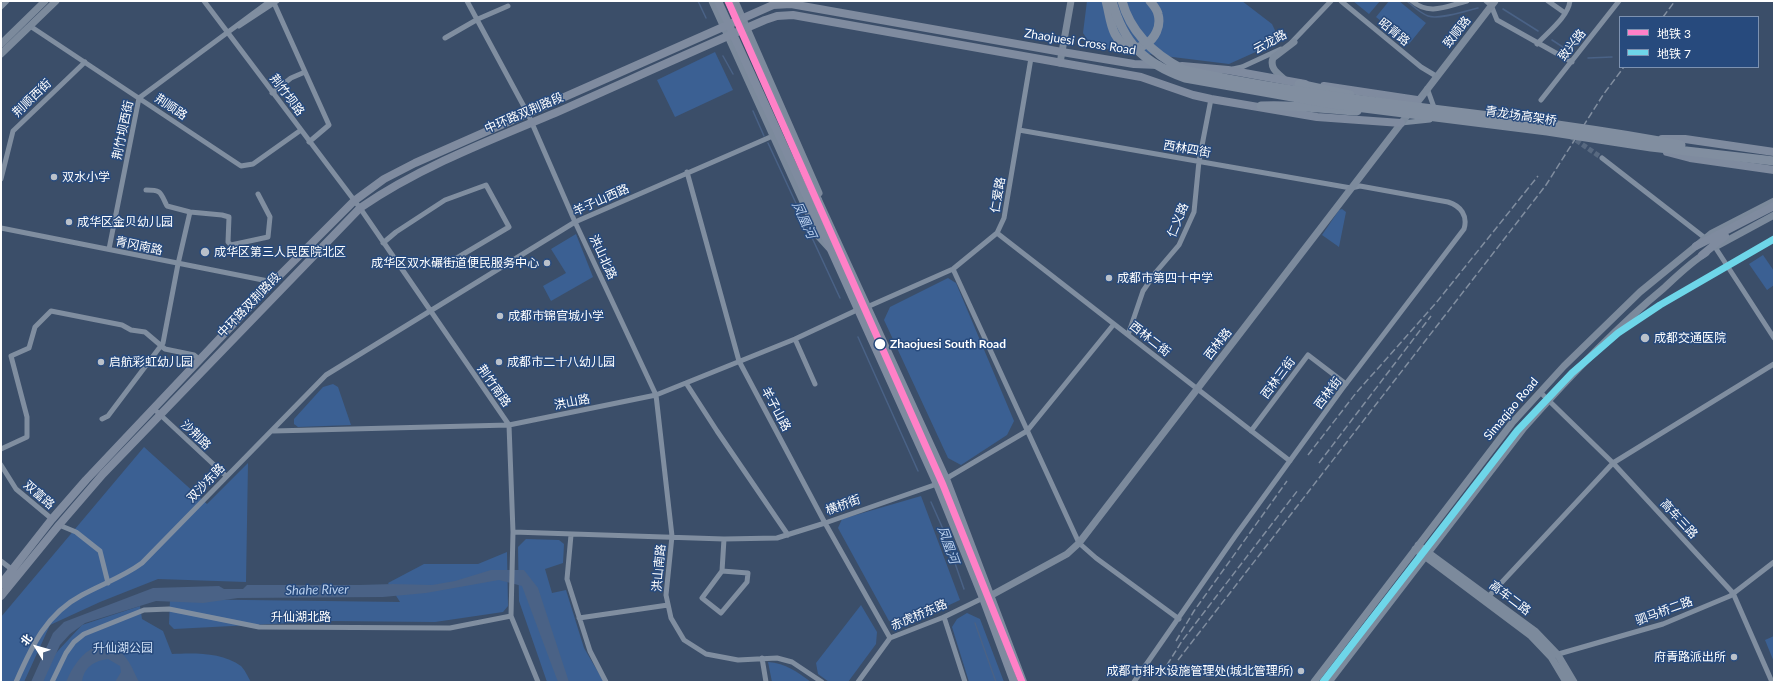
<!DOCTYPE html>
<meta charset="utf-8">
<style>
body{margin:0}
#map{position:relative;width:1775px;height:683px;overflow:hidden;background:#3b4e69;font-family:Lato,"Noto Sans SC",sans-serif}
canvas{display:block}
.frame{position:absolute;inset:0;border:2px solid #fff;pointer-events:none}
.legend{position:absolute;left:1619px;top:16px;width:140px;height:52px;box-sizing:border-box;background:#274a7d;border:1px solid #7d92b1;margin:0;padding:5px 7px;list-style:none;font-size:12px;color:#fff}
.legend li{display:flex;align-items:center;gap:8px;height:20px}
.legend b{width:20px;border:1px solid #7d92b1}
.north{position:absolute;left:16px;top:627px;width:40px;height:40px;-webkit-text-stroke:3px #274a7d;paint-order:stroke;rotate:307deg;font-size:11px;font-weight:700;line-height:16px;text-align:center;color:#fff}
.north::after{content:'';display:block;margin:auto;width:14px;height:18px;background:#fff;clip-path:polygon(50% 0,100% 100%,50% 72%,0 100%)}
</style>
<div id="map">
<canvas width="1775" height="683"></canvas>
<div class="frame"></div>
<ul class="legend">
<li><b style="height:5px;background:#ff80c7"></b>地铁 3</li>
<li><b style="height:5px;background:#6ed6e9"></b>地铁 7</li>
</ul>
<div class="north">北</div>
</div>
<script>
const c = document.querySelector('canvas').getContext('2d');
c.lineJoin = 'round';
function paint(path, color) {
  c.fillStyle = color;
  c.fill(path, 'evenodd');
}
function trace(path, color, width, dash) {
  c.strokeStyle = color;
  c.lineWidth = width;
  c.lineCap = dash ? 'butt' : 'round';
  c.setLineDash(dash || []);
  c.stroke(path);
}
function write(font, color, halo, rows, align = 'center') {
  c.font = font + ' Lato,"Noto Sans SC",sans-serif';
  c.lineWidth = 3;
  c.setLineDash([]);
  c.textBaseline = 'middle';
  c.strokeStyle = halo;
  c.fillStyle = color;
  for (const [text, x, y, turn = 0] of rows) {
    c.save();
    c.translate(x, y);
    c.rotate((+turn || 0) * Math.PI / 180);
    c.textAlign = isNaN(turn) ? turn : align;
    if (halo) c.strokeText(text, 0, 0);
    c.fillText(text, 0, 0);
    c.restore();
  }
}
paint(new Path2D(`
 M1087 1H1242L1272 24 1280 41 1229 64 1092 47 1083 33Z
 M1353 1H1380L1369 14Z
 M1389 1H1399L1426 23 1409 44 1376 17Z
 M715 52 733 90 675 117 657 80Z
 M1342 209 1346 212 1339 247 1322 235 1339 210Z
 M576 234 593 277 551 301 543 286 566 273 551 249Z
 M1763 255 1774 271V285L1767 290 1749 264Z
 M948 278 956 283 1014 421 1007 435 961 465 948 458 884 320 890 307Z
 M333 384 338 387 351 425 298 427 294 424V419L323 387Z
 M144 447 207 504 248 463 246 582 158 579 100 602 50 625 24 682H1V617Z
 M921 496 960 600 904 626 889 621 838 528 842 519Z
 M526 539 559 540 564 544 563 563 545 569 552 593 566 590 584 648 604 682H547L519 601 518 547Z
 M507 552 508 606 503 612 435 622 329 621 174 629 169 624 170 599 400 602 388 583 424 564H478Z
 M861 605 877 632 876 644 848 682H829L818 674 816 663Z
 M140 606 142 619 163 631 172 654C193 653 222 652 241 666 245 670 248 677 251 682H42L55 654 82 625Z
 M967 613 980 619 1004 682H969L952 627 957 619Z
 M1774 636V662L1765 640Z
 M768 662C786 663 797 672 811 682H772Z`), '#3b6093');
paint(new Path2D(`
 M491 570H524L538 588 569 682H558L522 586 499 580 426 593 383 597 238 598 203 603 156 601 85 623 70 634 60 645 43 682H31L53 633 64 622 153 588 219 586 224 589H243L247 585H359L393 584 432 585 455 581Z
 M97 646C124 645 129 661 139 682H115L121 672 120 666 108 659C94 661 84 667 82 682H66C73 666 81 653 97 646Z`), '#4a6286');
trace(new Path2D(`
 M698 1 706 18
 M1407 1C1414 7 1420 13 1428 16 1439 20 1466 11 1478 8
 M1503 9 1538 31
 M1552 40 1569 51
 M723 56 733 74
 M1588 58 1612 57
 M753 111 764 136
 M768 143 840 298
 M858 337 918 471
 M931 502 943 529 964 589
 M975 623 996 682`), '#4a6286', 1.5);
trace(new Path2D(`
 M1570 136 1602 158`), '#586980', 5, [5, 2.5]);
trace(new Path2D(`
 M204 1 360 208 509 425 513 532 511 616 538 682
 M467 1 528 114 575 222 656 395 672 536 666 595 671 618 684 640 706 654 738 660 777 658 792 662 822 682
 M1341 1 1421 67 1436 76
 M1412 1C1429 16 1447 6 1467 1
 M1486 1 1491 5 1497 20 1572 62
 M1548 1 1565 13
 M274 3 329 125 309 142
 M1 7 7 1
 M30 26 241 166 253 164 301 130
 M239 26 277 1
 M445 38 478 19 508 6
 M1291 43 1331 1
 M1537 44C1548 32 1568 17 1570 1
 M1233 69 1242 67 1281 49
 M1427 88 1435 110
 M272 93 291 78 305 72
 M1541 100 1619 1
 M1401 123 1430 120
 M1019 130 1351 188 1360 186 1448 202C1461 206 1468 216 1464 229L1342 389 1236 535 1134 682
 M1602 158 1705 238
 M687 172 739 361 825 523 890 638
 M1 179 13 131 85 62
 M146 190C162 190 160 192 167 206L190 212 222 215 229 217 228 242 231 245 268 237 270 217 258 194
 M1 228 273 282
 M997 233 1290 461
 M383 243 396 232 445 200 486 185 509 227 450 262
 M1715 247 1774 338
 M109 249 139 98 270 1
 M953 269 1079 543 1096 558 1179 619
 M867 307 953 269 997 233 1004 218 1031 58
 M1128 335 1143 291 1156 272 1179 245 1194 212 1199 161 1211 99
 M795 339 815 384
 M686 383 717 431 788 535
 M1540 392 1613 463 1733 593 1772 682
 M153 408 226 476
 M102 419 108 416 163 343 178 264 190 212
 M273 431 509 425 656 395 795 339 857 310
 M1251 431 1308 355 1346 384
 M1 449 27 437V417L11 356 29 348 35 327 51 311 122 325 131 330 145 332 165 349 194 355 200 360
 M1 465 16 489 52 519
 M59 525 76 532 100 551 108 583
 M513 532 724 539 777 538 825 523 937 484 1027 431 1114 324
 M571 535 567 579 590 651 606 682
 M1 561 14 571
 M722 571 748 573 747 582 721 613 702 598 722 571 724 539
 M1489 596 1613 463 1774 364
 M944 617 965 682
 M579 618 668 605
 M1555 655 1663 624 1730 596 1774 562
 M762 658 766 682
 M16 682C32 646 46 614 82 595 102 584 123 577 142 563L326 375 575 222 775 135
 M52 682 66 653 74 642 84 634 144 610 169 609 259 627 450 628 511 616
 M858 682 890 638 944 617 983 598`), '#808ea0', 5);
trace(new Path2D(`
 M712 1 819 237 829 248
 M735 1 819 193
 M1 44 45 1
 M1 54 56 1
 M1060 63 1071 1
 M1286 81C1279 74 1269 69 1273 58L1294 42
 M1717 246 1774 215
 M1418 545 1535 631 1558 655 1574 682
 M1415 549 1531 636 1551 657 1566 682
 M990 596 1067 554 1079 543 1495 1
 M1314 682 1512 423 1564 366 1640 292 1712 233 1774 201
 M1329 682 1523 429C1567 379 1612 331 1664 288 1677 276 1691 262 1706 253`), '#7c8a9c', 7);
trace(new Path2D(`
 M1182 66 1228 70 1305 84
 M1324 86 1417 100
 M1662 139H1685L1774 152
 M1667 152 1690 158 1774 170
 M818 200 946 479 1023 682
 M809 201 937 484 983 598 1014 682
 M1696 246 1774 206
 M1702 255 1725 236
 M1 584 52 519 86 480 273 282 354 201 384 179 415 163 773 5 791 4 1062 52 1134 64 1158 65
 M1 596 59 525 103 474 360 208C420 167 488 141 555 113 625 82 695 50 765 20L777 16 793 15 1141 77 1193 95 1211 99 1317 117 1401 123`), '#7f8b9f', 8);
trace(new Path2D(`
 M1106 1C1109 11 1110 25 1115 34 1131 64 1165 39 1158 14 1157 9 1153 5 1150 1
 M1299 84 1350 95
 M1261 106C1293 104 1325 109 1357 111`), '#818ea0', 9);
trace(new Path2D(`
 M1663 17 1675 1
 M1308 455 1356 393 1436 303 1538 176
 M1319 463 1431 316
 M1176 641 1194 611 1287 481
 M1178 660 1546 185 1603 95 1624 67
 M1167 665 1182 641 1298 490`), '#818ea0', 1.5, [7, 3]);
trace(new Path2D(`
 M718 1 809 201
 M729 1 818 200`), '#7f8b9f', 8);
trace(new Path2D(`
 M1112 1C1124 44 1144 63 1185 78L1332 104 1547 131 1651 147 1774 161
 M1122 1C1131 34 1155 55 1184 70 1348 106 1516 113 1681 145`), '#818ea0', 9);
trace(new Path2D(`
 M728 1 943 485 1022 682`), '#ff80c7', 7);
trace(new Path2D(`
 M1323 682 1517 431 1572 373 1618 333 1660 305 1774 239`), '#6ed6e9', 7);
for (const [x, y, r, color] of [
 [54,177,4,"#bac1ca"],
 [69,222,4,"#bac1ca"],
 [205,252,5,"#bac1ca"],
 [547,263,4,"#bac1ca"],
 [1109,278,4,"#bac1ca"],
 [500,316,4,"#bac1ca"],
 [1645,338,5,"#bac1ca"],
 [880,344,6,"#fff"],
 [101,362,4,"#bac1ca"],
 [499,362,4,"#bac1ca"],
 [1734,657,4,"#bac1ca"],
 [1301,671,4,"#bac1ca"]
]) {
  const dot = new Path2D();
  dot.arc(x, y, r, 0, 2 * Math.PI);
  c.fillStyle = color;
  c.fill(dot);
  trace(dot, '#274a7d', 1.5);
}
write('12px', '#fff', '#274a7d', [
 ["昭青路",1394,32,39],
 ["致顺路",1457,32,-52],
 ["Zhaojuesi Cross Road",1080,42,9],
 ["云龙路",1270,42,-28],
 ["致兴路",1572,45,-52],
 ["荆竹坝路",287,95,53],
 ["荆顺西街",32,98,-44],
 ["荆顺路",171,107,34],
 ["中环路双荆路段",524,113,-23],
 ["青龙场高架桥",1521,116,8],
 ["荆竹坝西街",123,130,-78],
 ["西林四街",1187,149,10],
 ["仁爱路",998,195,-80],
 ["羊子山西路",601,200,-24],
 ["仁义路",1178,220,-68],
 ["青冈南路",139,246,12],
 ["洪山北路",603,257,65],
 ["中环路双荆路段",249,305,-46],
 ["西林二街",1150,339,38],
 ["西林路",1218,344,-52],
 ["西林三街",1278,378,-53],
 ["荆竹南路",494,386,55],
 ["西林街",1328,393,-53],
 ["洪山路",572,402,-11],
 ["羊子山路",776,409,62],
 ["Simaqiao Road",1511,409,-50],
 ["沙荆路",196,435,44],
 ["双沙东路",206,483,-46],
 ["双富路",39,495,41],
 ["横桥街",843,505,-20],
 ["高车三路",1679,519,47],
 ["洪山南路",659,568,-85],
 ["高车二路",1510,598,37],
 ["驷马桥二路",1664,611,-20],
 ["赤虎桥东路",919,615,-23],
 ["升仙湖北路",301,617]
]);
write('12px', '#fff', '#274a7d', [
 ["双水小学",62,177],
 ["成华区金贝幼儿园",77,222],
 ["成华区第三人民医院北区",214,252],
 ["成华区双水碾街道便民服务中心",539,263,"right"],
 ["成都市第四十中学",1117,278],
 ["成都市锦官城小学",508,316],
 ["成都交通医院",1654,338],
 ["启航彩虹幼儿园",109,362],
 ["成都市二十八幼儿园",507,362],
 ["府青路派出所",1726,657,"right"],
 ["成都市排水设施管理处(城北管理所)",1293,671,"right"]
], 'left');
write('bold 12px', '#fff', '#274a7d', [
 ["Zhaojuesi South Road",890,344]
], 'left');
write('12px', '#cfdff4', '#274a7d', [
 ["升仙湖公园",123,648]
]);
write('italic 13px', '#b8ceec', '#274a7d', [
 ["凤凰河",804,220,65],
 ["凤凰河",948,545,70],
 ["Shahe River",317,590,-1]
]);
</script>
